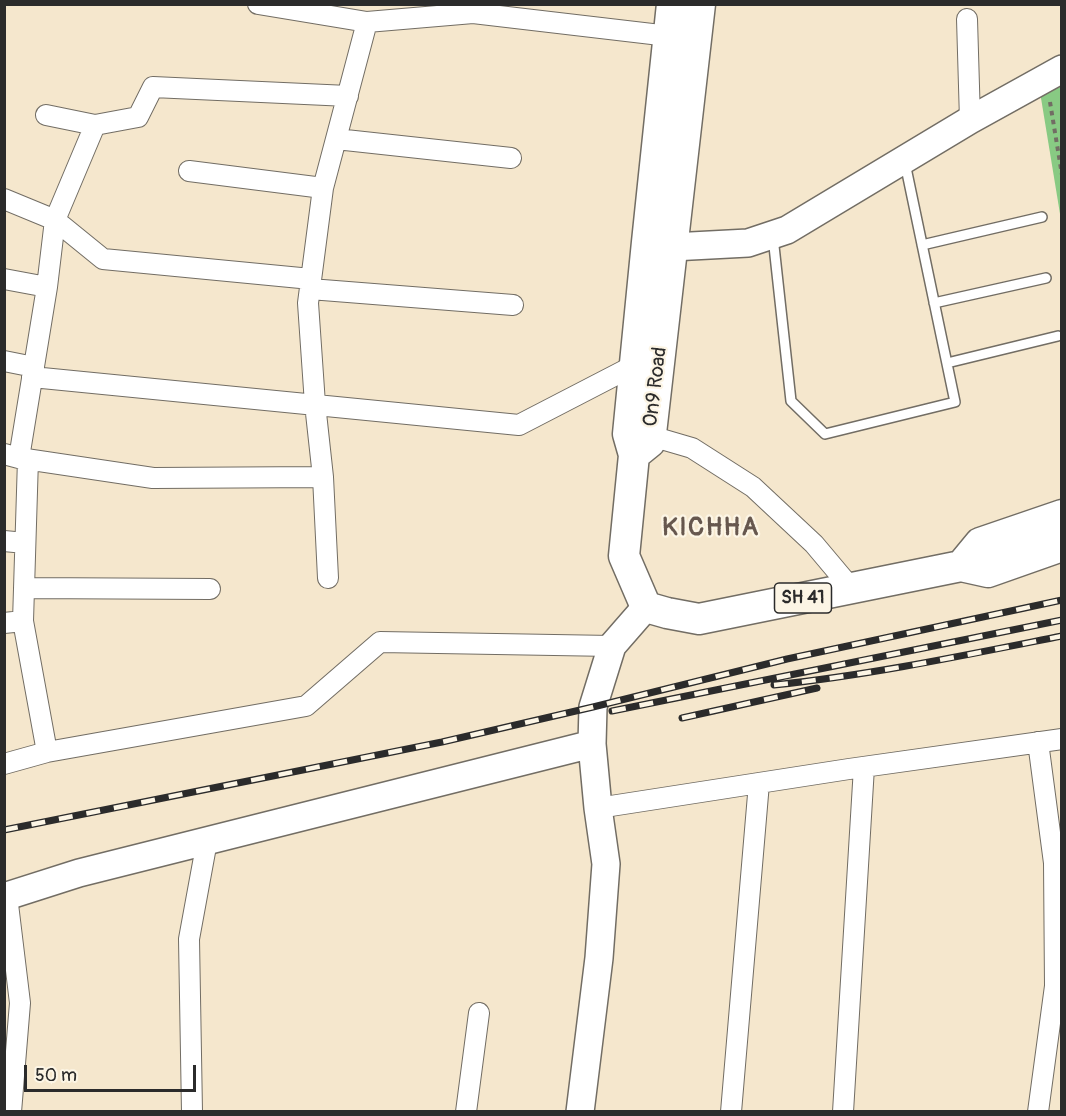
<!DOCTYPE html>
<style>
body{margin:0}
#map{position:relative;width:1066px;height:1116px;overflow:hidden;background:#f5e7cd;font-family:Pangolin,sans-serif}
canvas{display:block}
.frame{position:absolute;inset:0;border:6px solid #2b2b2b;pointer-events:none}
.scale{position:absolute;left:24px;top:1065px;width:172px;height:27px;box-sizing:border-box;border:3px solid #2b2b2b;border-top:0;padding-left:8px;font-size:18px;line-height:21px;white-space:nowrap;color:#2b2b2b;-webkit-text-stroke:4px #fcf5e5;paint-order:stroke}
</style>
<div id="map">
<canvas width="1066" height="1116"></canvas>
<div class="frame"></div>
<div class="scale">50 m</div>
</div>
<script>
const c = document.querySelector('canvas').getContext('2d');
c.lineJoin = 'round';
function paint(path, color) {
  c.fillStyle = color;
  c.fill(path, 'evenodd');
}
function trace(path, color, width, dash) {
  c.strokeStyle = color;
  c.lineWidth = width;
  c.lineCap = dash ? 'butt' : 'round';
  c.setLineDash(dash || []);
  c.stroke(path);
}
function write(font, color, halo, rows, align = 'center') {
  c.font = font + ' Pangolin,sans-serif';
  c.lineWidth = 4.5;
  c.setLineDash([]);
  c.textBaseline = 'middle';
  c.strokeStyle = halo;
  c.fillStyle = color;
  for (const [text, x, y, turn = 0] of rows) {
    c.save();
    c.translate(x, y);
    c.rotate((+turn || 0) * Math.PI / 180);
    c.textAlign = isNaN(turn) ? turn : align;
    if (halo) c.strokeText(text, 0, 0);
    c.fillText(text, 0, 0);
    c.restore();
  }
}
paint(new Path2D(`
 M1061 78V220L1040 92Z`), '#88ca83');
const lane = new Path2D(`
 M773 237 791 401 825 434 955 402 905 163
 M922 245 1042 217
 M934 303 1046 278
 M947 363 1058 336`);
const street = new Path2D(`
 M258 4 367 22 473 13 669 36
 M967 19 970 120
 M46 115 95 125 138 117 153 87 348 96
 M336 139 511 158
 M189 171 323 188
 M4 199 55 220 103 259 311 279
 M4 279 47 287
 M310 289 513 305
 M4 361 34 367
 M32 377 519 425 635 365
 M651 436 692 448 753 487 814 544 851 588
 M4 454 19 458 153 478 323 477
 M19 458 47 287 55 220 95 125
 M28 459 23 621 47 752
 M4 541 25 543
 M328 578 323 477 315 404 308 303 323 188 367 22
 M24 588 210 589
 M4 623 23 621
 M1038 742 1054 863 1055 986 1038 1112
 M4 764 47 752 306 706 380 642 612 646
 M598 808 849 769 1062 739
 M7 896 20 1003 11 1112
 M192 1112 189 939 207 841
 M466 1112 479 1013
 M731 1112 759 783
 M843 1112 864 767`);
const secondary = new Path2D(`
 M672 247 748 243 787 230 970 120 1062 69
 M4 897 79 873 592 744
 M580 1112 599 958 606 864 598 808 592 744 593 707 612 646 646 607`);
const primary = new Path2D(`
 M672 4 647 242 628 434 634 455 624 556 646 607 667 613 699 619 961 566 988 572 1062 546
 M634 455 650 442 700 4
 M961 566 980 543 1062 515`);
trace(lane, '#726d64', 12);
trace(street, '#726d64', 22);
trace(secondary, '#726d64', 30);
trace(primary, '#726d64', 33);
trace(new Path2D(`
 M1050 102 1062 175`), '#726d64', 4, [4.5, 4.5]);
trace(lane, '#fff', 9);
trace(street, '#fff', 20);
trace(secondary, '#fff', 27);
trace(primary, '#fff', 30);
const rail = new Path2D(`
 M774 685C871 675 966 655 1062 636
 M612 711 1062 620
 M682 718 817 688
 M4 830 442 742 593 707 787 659 1062 600`);
trace(rail, '#2b2b2b', 7);
trace(rail, '#fcf5e5', 4.5, [14]);
for (const [x, y, w] of [
 [803,598,57]
]) {
  const box = new Path2D();
  box.roundRect(x - w / 2, y - 15, w, 30, 4.5);
  c.fillStyle = '#fcf5e5';
  c.fill(box);
  trace(box, '#2b2b2b', 1.5);
}
write('bold 18px', '#2b2b2b', null, [
 ["SH 41",803,598]
]);
write('20px', '#2b2b2b', '#fcf5e5', [
 ["On9 Road",656,387,-83]
]);
c.letterSpacing = '1.5px';
write('bold 26px', '#66574e', '#fcf5e5', [
 ["KICHHA",711,528]
]);
c.letterSpacing = '0px';
</script>
